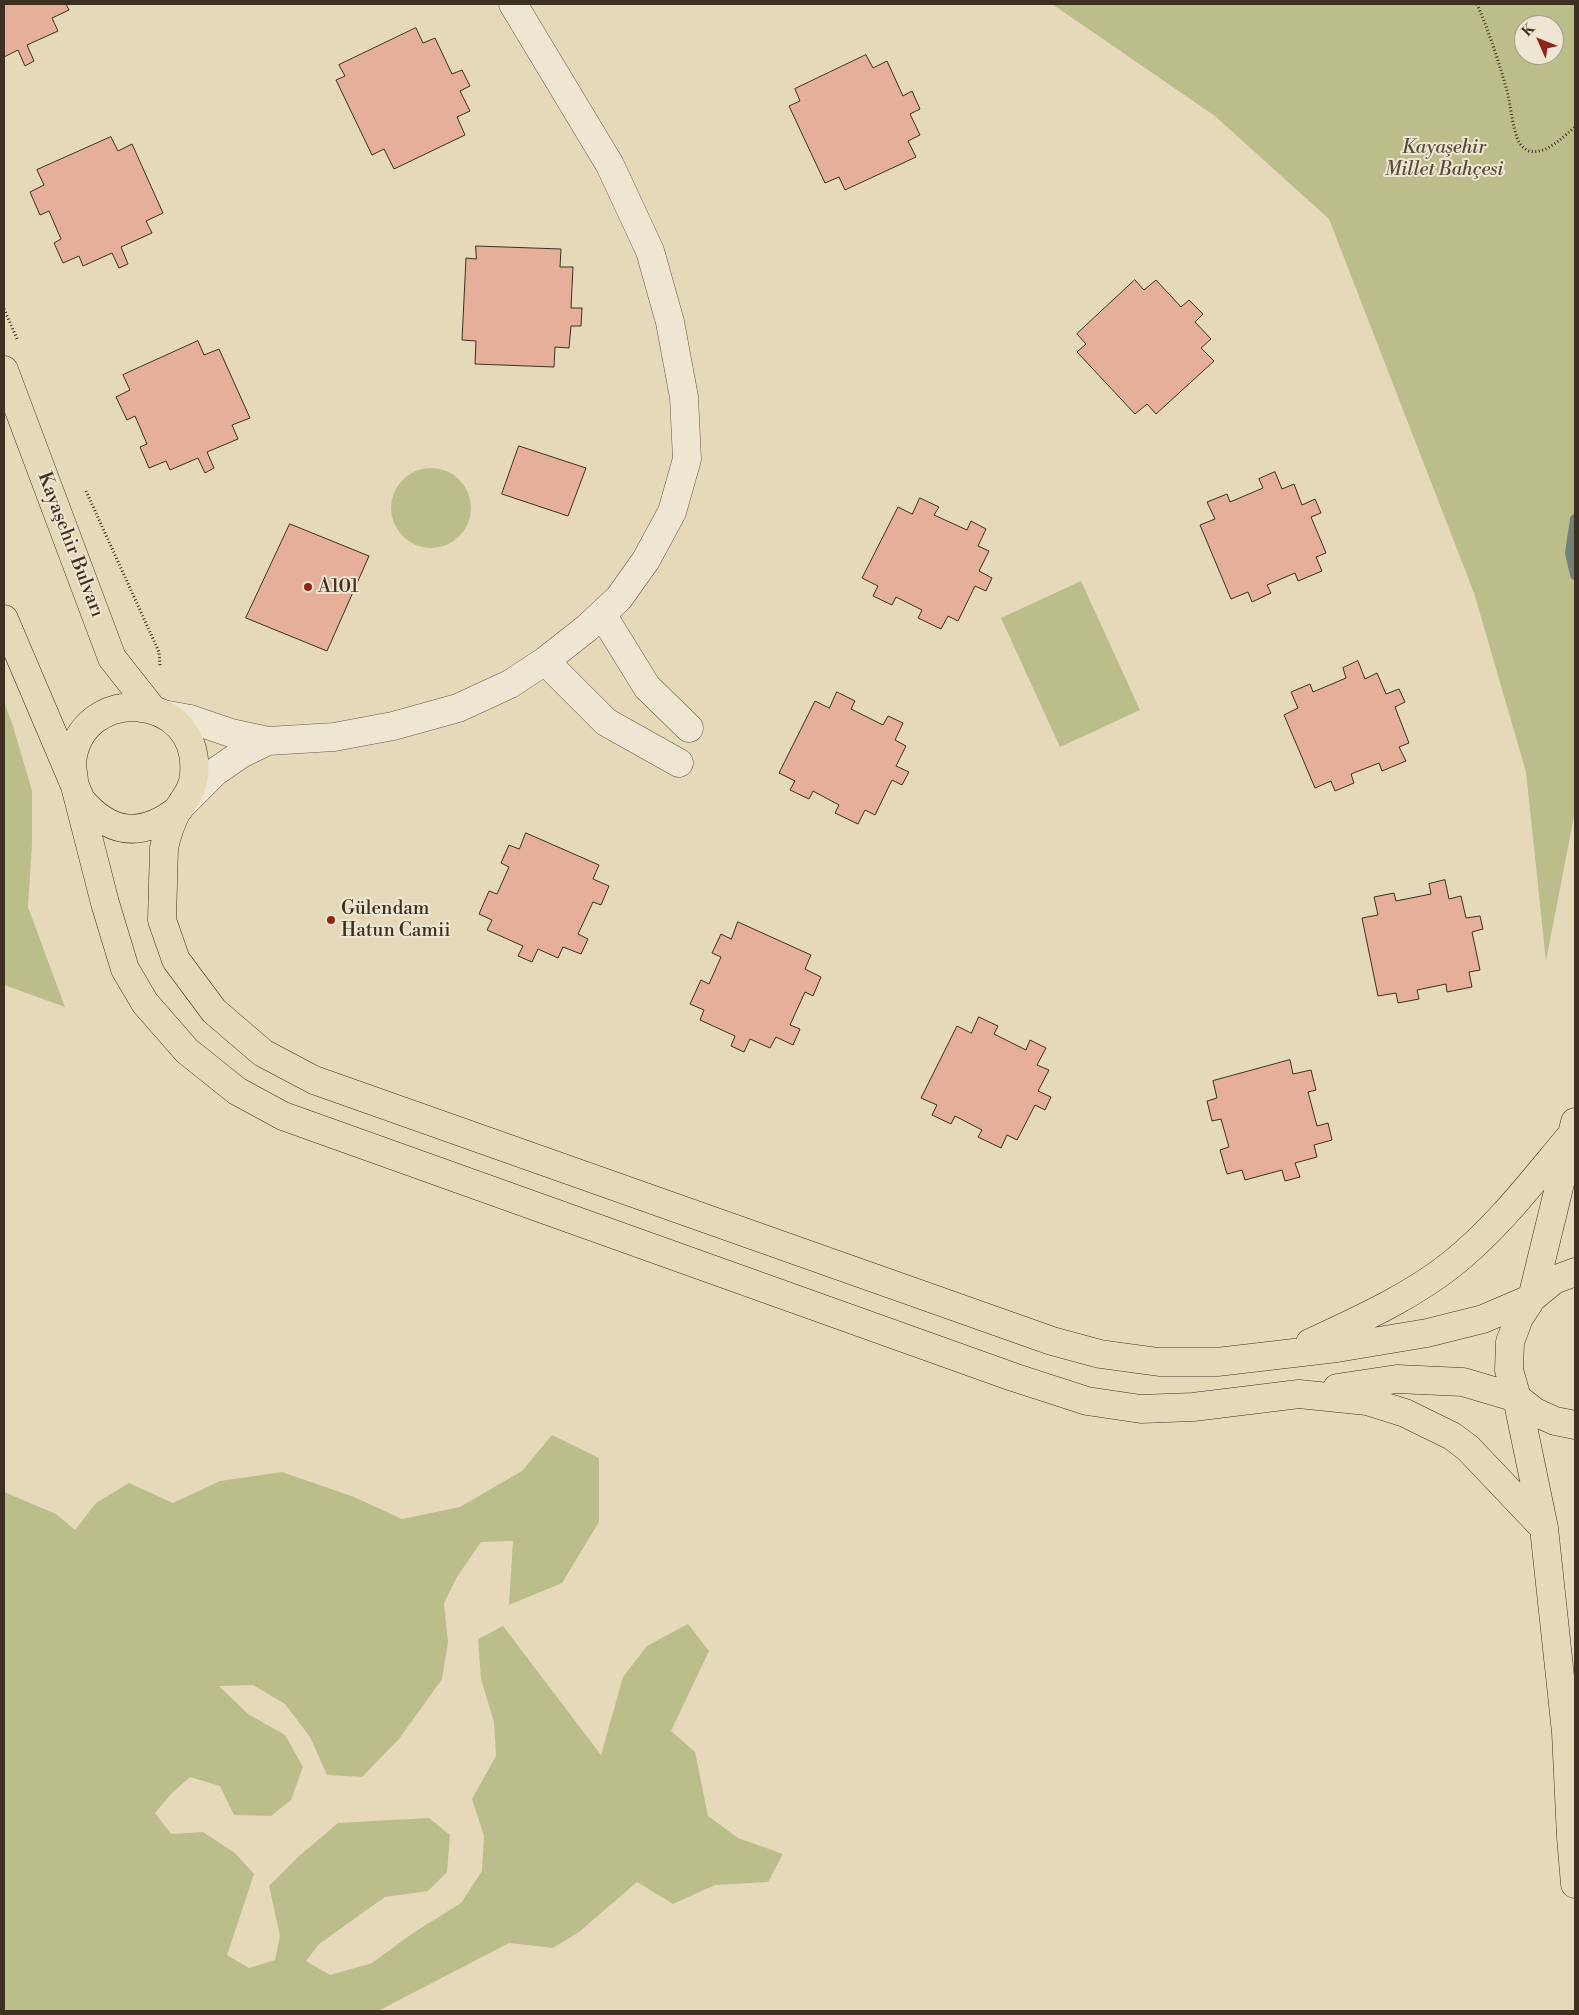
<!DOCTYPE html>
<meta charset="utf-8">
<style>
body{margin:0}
#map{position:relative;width:1579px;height:2015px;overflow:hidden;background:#e5d9ba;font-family:"Libre Bodoni",serif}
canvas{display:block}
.frame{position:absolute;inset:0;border:5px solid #3d3021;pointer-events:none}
.north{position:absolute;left:1514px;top:15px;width:50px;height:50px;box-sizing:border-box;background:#eee6d2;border:1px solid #a79d8b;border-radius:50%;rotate:314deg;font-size:14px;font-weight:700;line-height:20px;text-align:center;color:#3d3021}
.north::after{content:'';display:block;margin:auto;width:18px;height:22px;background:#8f2418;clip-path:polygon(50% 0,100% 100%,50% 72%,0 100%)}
</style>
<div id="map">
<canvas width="1579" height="2015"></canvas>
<div class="frame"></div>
<div class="north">K</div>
</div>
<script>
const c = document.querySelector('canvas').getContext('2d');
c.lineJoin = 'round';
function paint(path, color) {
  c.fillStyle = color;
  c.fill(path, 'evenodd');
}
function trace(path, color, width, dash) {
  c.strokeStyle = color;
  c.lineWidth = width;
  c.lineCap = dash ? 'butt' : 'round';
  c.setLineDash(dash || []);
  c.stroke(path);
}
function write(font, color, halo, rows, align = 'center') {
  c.font = font + ' "Libre Bodoni",serif';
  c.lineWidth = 4;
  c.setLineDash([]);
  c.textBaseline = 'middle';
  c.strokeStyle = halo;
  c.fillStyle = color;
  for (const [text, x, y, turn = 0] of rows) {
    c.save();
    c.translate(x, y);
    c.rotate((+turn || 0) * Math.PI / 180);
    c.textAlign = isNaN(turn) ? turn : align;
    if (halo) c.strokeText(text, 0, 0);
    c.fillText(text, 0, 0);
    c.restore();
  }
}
paint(new Path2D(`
 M1052 4H1575V811L1546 961 1526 772 1474 593 1329 219 1215 116ZM1524 25H1554V55H1524Z
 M391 508a40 40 0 1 1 80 0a40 40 0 1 1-80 0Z
 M1081 581 1140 710 1060 747 1001 618Z
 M4 702 13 726 32 791V844L28 907 65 1007 4 985Z
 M552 1435 599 1458V1522L562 1583 509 1605 513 1541 481 1542 457 1577 444 1603 448 1642 442 1679 399 1739 362 1777 327 1775 310 1737 285 1704 253 1685 219 1686 248 1714 285 1735 303 1767 291 1800 271 1816 234 1815 220 1786 190 1777 171 1794 155 1813 171 1834 203 1832 235 1853 254 1874 227 1955 249 1968 275 1960 280 1936 269 1886 298 1857 338 1823 429 1818 450 1835 447 1872 428 1891 385 1897 319 1944 306 1961 330 1975 372 1963 413 1933 461 1903 482 1871 484 1836 472 1799 496 1756 494 1722 481 1679 478 1639 503 1626 601 1755 623 1677 647 1646 688 1624 709 1651 671 1731 695 1752 708 1816 738 1838 783 1854 768 1882 715 1885 673 1904 637 1882 579 1932 553 1948 509 1943 378 2011H4V1492L56 1514 75 1530 96 1503 129 1483 173 1503 220 1481 282 1472 354 1497 402 1519 460 1507 522 1471Z`), '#bbbe8b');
trace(new Path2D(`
 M1575 519 1570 553 1575 575`), '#72827a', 10);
const building = new Path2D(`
 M4 4H66L69 10 52 18 58 31 27 45 34 61 25 66 18 50 4 57Z
 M416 28 423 43 435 38 452 74 462 70 470 86 460 91 470 111 457 117 465 135 394 169 384 149 372 155 336 80 345 76 339 65Z
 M866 55 873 68 887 61 903 96 912 91 920 109 910 114 920 135 908 141 916 157 845 190 839 177 825 183 789 106 800 101 795 89Z
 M111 137 118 151 132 144 163 213 146 221 152 233 121 247 128 264 119 268 112 253 83 266 79 256 63 263 54 243 61 239 49 211 40 215 30 192 44 185 37 170Z
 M476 246 561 249 560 267H573L571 308H582L581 326H571L569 348 555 347 554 367 475 364 476 341 462 340 466 258 476 259Z
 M1135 280 1144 290 1156 280 1181 307 1189 300 1203 314 1195 322 1211 339 1201 348 1214 361 1156 414 1147 404 1135 414 1077 352 1086 344 1077 334Z
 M198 341 204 355 219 349 250 418 232 425 238 439 207 452 214 468 205 473 198 458 170 470 166 461 149 468 140 447 147 444 135 416 127 420 116 397 130 390 123 375Z
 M519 446 586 468 568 516 502 494Z
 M1275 472 1282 489 1294 484 1302 505 1315 499 1321 513 1311 517 1326 553 1316 557 1322 571 1298 581 1295 573 1267 585 1271 593 1252 602 1248 592 1231 599 1200 525 1215 519 1207 502 1227 494 1230 502 1263 488 1259 479Z
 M920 498 939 507 934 515 967 530 971 521 986 529 978 546 989 551 979 571 992 578 986 591 975 586 958 621 948 616 941 629 918 618 922 610 896 597 892 605 873 596 878 586 862 578 898 507 912 514Z
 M290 524 369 556 327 651 246 618Z
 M1358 661 1365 679 1377 673 1386 694 1399 689 1405 702 1395 707 1409 743 1399 747 1406 761 1382 771 1379 763 1351 774 1354 783 1335 791 1331 781 1315 788 1284 715 1298 708 1291 692 1310 684 1313 692 1346 678 1343 668Z
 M837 692 855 701 851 709 883 725 888 716 903 723 895 740 906 746 896 766 909 772 902 785 892 780 875 815 865 810 858 824 835 813 839 805 813 791 809 799 790 790 795 781 779 773 815 701 829 708Z
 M526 833 599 865 593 879 609 886 601 905 593 902 578 934 588 939 581 954 563 947 558 958 538 949 532 962 518 956 523 946 487 930 492 920 479 914 489 891 497 894 509 867 501 863 509 845 519 849Z
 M1445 880 1449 899 1461 896 1466 918 1480 916 1483 929 1472 932 1480 970 1469 972 1472 987 1447 992 1446 984 1417 990 1419 999 1398 1003 1396 993 1378 996 1362 918 1378 915 1374 897 1394 893 1396 901 1431 894 1429 884Z
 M738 922 811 955 805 969 821 977 813 996 805 992 790 1025 800 1029 793 1045 776 1037 770 1048 750 1039 744 1052 731 1046 735 1036 700 1020 704 1010 690 1004 701 980 709 984 721 957 712 953 721 934 731 939Z
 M979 1017 998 1026 994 1034 1026 1050 1030 1040 1046 1048 1037 1065 1049 1070 1038 1091 1051 1097 1045 1110 1035 1105 1017 1140 1007 1135 1001 1148 978 1137 982 1130 955 1116 951 1124 932 1115 937 1105 921 1098 957 1026 971 1033Z
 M1290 1060 1293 1074 1311 1070 1316 1090 1308 1092 1317 1126 1328 1123 1332 1140 1314 1145 1317 1157 1295 1163 1300 1177 1285 1181 1282 1170 1245 1180 1242 1170 1227 1174 1220 1150 1229 1147 1221 1119 1212 1121 1207 1101 1217 1098 1213 1081Z`);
paint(building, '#e5af9a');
trace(building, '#3d3021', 1);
const minor = new Path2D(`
 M602 614 647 687 689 728
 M545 661 606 722 679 763
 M163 714 190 719 231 733 268 741 334 737 393 726 458 708 510 684 545 661 587 628 619 598 646 560 672 512 687 459 684 397 670 322 650 251 610 165 513 4
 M181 806 215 772 241 754 268 741`);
const major = new Path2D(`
 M4 370 112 658 153 710
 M4 619 81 800C111 835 142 838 179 809
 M1575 1122 1532 1298 1519 1318 1510 1342 1509 1370 1517 1398 1544 1528 1566 1732 1571 1837 1575 1884
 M1310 1343C1359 1320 1409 1298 1452 1264 1497 1228 1532 1182 1568 1139
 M1337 1388 1397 1379 1463 1382 1517 1398 1535 1412 1555 1421 1575 1425
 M1544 1528 1468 1448 1452 1436 1405 1413 1367 1401 1299 1394 1193 1407 1141 1409 1087 1401 1013 1377 283 1116 237 1091 187 1051 145 1003 125 969 105 903 74 782C74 776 72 769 72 763 79 683 202 691 194 775 193 789 185 798 178 809 171 822 167 834 164 848L162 920 176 960 214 1011 263 1053 314 1080 1052 1341 1100 1354 1159 1362H1217L1337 1348 1427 1333 1483 1319 1532 1298 1554 1280 1575 1272`);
trace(minor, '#675a47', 29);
trace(major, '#3d3021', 29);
trace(new Path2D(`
 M1477 4C1489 32 1499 62 1507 91 1511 107 1512 125 1518 140 1520 145 1524 149 1529 151 1546 155 1563 137 1575 127
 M4 309 18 341
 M86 491 159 652 160 666`), '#3d3021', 3, [1, 2.5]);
trace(minor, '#eee6d2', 28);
trace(major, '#e5d9ba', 28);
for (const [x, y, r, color] of [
 [308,587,5,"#8f2418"],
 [331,920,5,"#8f2418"]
]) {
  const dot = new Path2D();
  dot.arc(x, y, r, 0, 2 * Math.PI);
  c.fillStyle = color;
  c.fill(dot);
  trace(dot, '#eee6d2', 2);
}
write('italic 19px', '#564c36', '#eee6d2', [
 ["Kayaşehir",1444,148],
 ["Millet Bahçesi",1444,170]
]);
write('19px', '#3d3021', '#eee6d2', [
 ["Kayaşehir Bulvarı",70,545,69]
]);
write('19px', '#3d3021', '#eee6d2', [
 ["A101",318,587],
 ["Gülendam",341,909],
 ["Hatun Camii",341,931]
], 'left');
</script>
